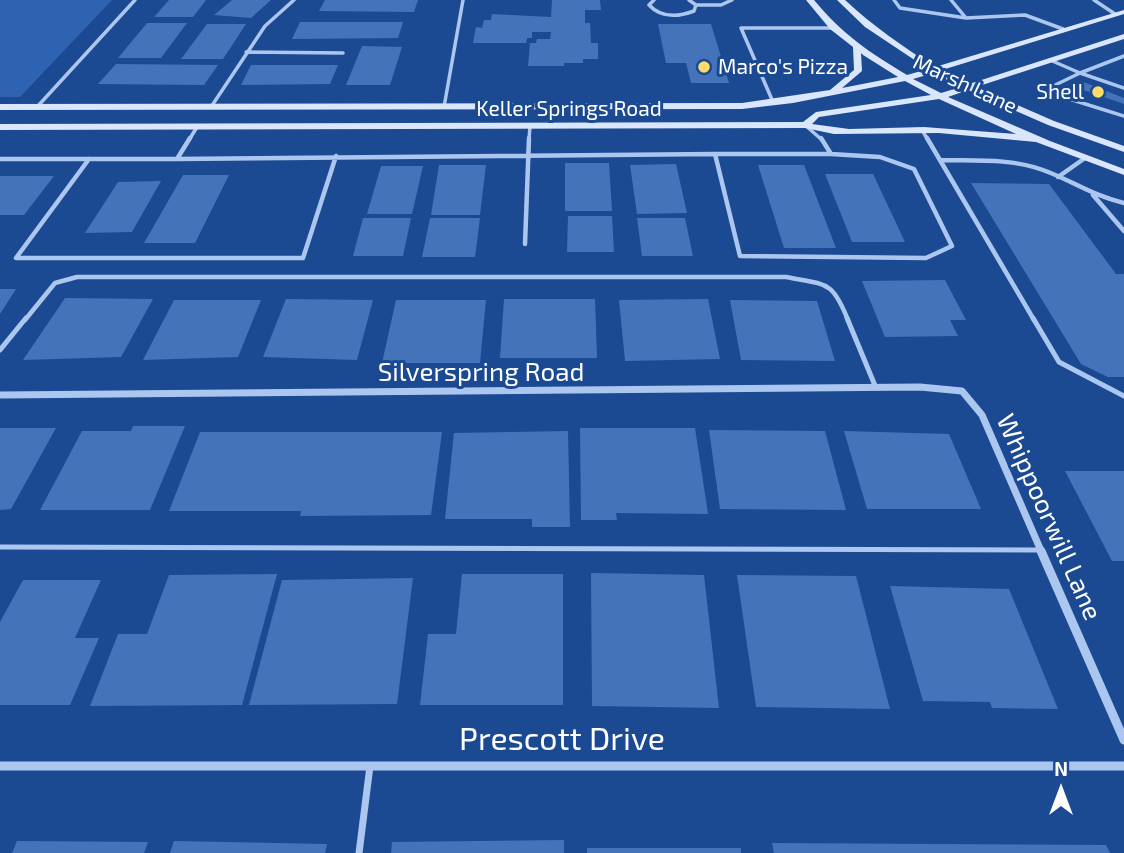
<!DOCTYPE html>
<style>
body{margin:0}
#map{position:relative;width:1124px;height:853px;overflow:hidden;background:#1b4a93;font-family:"Exo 2",sans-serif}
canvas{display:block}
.north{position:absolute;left:1026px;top:755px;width:70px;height:70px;-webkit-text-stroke:5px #1b4a93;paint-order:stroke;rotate:0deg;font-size:19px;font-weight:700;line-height:28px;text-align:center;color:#fff}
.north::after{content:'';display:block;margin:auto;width:24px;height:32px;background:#fff;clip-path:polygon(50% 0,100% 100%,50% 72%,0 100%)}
</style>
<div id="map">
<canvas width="1124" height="853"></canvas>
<div class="north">N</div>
</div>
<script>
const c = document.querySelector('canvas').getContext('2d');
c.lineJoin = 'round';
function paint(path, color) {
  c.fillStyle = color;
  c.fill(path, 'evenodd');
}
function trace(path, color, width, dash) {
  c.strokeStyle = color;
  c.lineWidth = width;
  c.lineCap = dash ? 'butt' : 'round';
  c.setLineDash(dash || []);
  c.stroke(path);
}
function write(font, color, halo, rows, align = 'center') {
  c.font = font + ' "Exo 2",sans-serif';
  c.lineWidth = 6;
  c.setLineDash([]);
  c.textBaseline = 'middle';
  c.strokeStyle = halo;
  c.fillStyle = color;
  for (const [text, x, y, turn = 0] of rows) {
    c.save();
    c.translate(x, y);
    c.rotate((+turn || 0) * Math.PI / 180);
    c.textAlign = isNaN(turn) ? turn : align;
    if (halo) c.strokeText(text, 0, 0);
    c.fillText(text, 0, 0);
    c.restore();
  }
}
paint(new Path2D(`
 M0 0H112L20 97H0Z`), '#2e63b1');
paint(new Path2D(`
 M169 0H206L193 17H154Z
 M232 0H271L251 18 214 15Z
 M325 0H418L414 12 319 11Z
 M552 0H600L601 10H585V23H590L591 43H598V59H583V63H564V66H528L530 43H536L537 39H550L551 32H532V38H527L526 43H473L476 27 482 28 484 20H491L492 14 551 17Z
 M300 22H403L398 38 292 39Z
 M147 23H187L161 58H118Z
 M207 24H246L223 59H181Z
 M658 24H711L729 83H691L686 63H666Z
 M362 46 402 47 390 85H346Z
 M116 64 218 65 204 85 98 84Z
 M251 65H338L330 84 241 85Z
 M1081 81 1124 98V104L1072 86Z
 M565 163H609L612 211H565Z
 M676 164 687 213 637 214 630 165Z
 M439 165H486L480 215H431Z
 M758 165H804L836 248H784Z
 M381 166H423L412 214H367Z
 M825 174H873L905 242H852Z
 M183 175H229L195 243H144Z
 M0 176H54L24 215H0Z
 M161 181 132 232 85 233 118 182Z
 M971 183 1049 184 1116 274H1124V377H1108L1081 364Z
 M568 216H612L614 252H567Z
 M363 218H411L403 256H353Z
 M430 218H480L475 257H422Z
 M637 218H685L693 256H642Z
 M945 280 966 320H950L958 336 885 337 862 281Z
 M0 289H16L0 314Z
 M65 298 153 299 121 357 23 360Z
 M286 299 373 300 357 360 263 357Z
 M504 299H595L597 358H500Z
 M708 299 720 359 625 361 619 300Z
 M174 300H261L238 357 143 360Z
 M396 300H486L480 363H382Z
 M730 300 817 301 835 361 741 360Z
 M133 426H185L150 510H40L82 431H131Z
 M0 428H56L11 509 0 510Z
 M580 428H695L708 514 616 513 617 520H581Z
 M709 430 825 431 846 510 720 509Z
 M568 431 570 527H532V519H445L454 433Z
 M844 431 949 434 981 509H867Z
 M200 432H442L431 515 300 516 301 511H169Z
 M1065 471H1124V561H1112Z
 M591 573 704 575 719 708 592 706Z
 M277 574 242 705 90 706 118 634H147L169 575Z
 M462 574H563V705H420L428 634H456Z
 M737 575 856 576 890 709 756 707Z
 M413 578 397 704 249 705 282 580Z
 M23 580H101L75 638H99L70 705H0V622Z
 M890 586 1009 589 1058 709 992 708 990 702 923 701Z
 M564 840V853H391L392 842Z
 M17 841 148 842 144 853H12Z
 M174 841 327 844 325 853H170Z
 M772 843 1106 845 1110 853H774Z
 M587 848H741V853H587Z`), '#4473ba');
trace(new Path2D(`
 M654 0 649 5C661 18 678 17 694 11L696 5 689 0
 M894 0 900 8 966 18 1025 15 1063 29
 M951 0 966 18
 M1094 0 1115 14
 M696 5H721L732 0
 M246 52 343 53
 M1050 60 1080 73 1049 88 1063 97 1124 116
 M1080 73 1124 56
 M1080 73 1124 88
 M773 102 741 28H832
 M37 107 135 0
 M211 107 265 26 294 0
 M444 107 463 0
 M805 125 822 140
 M922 130 928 140
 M189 140 197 127
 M529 140 530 126`), '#acc7ef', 3.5);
trace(new Path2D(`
 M190 138 177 159 715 154 740 256 926 258 952 246 914 169 880 157 831 154 821 138
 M927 138 1034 320
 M715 154H831
 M0 159H177
 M89 159 16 258H303L336 156
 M940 160C974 161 1010 158 1043 170 1073 181 1091 195 1124 203
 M1058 177 1085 158
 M1093 195 1124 231
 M525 244 529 138
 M25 320 55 283 77 277H786C827 285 832 280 848 320`), '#acc7ef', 4.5);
trace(new Path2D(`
 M847 318 876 388
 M1033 318 1059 362 1124 396
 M0 350 26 318
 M0 547 1041 550`), '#acc7ef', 5);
trace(new Path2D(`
 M359 853 370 766`), '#acc7ef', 7);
trace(new Path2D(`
 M0 395 920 387 962 391 982 415 1042 553`), '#acc7ef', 7);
trace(new Path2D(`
 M1041 551 1124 740
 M0 766H1124`), '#acc7ef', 9);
paint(new Path2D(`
 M806 0H814C843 35 869 52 907 75L928 69 865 27 837 0H845C873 26 903 47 935 67L1124 10V14L942 70 969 84 1124 34V39L976 87 1054 121 1124 146V152L1048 125 968 90 948 97 1050 141 1124 169V175L1036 142 939 133 834 134 805 128 0 130V124L803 122 816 112 931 95 905 81 793 103 742 109 0 110V104L742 103 830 90 854 70 853 47 830 29ZM861 53 863 55 898 77 842 88 862 71ZM934 73 961 87 941 93 913 79ZM939 99 1016 134 924 127 849 129 812 124 819 117Z`), '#dae6fb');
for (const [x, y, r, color] of [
 [704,67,7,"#ffdb6a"],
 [1098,92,7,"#ffdb6a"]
]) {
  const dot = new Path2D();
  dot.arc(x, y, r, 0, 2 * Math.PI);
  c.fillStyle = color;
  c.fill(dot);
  trace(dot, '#1b4a93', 2.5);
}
write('21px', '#fff', '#1b4a93', [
 ["Marco's Pizza",718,67],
 ["Shell",1084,92,"right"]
], 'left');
write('21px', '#fff', '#1b4a93', [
 ["Marsh Lane",965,84,25],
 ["Keller Springs Road",569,109]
]);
write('26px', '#fff', '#1b4a93', [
 ["Silverspring Road",481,372],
 ["Whippoorwill Lane",1049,517,66]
]);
write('32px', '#fff', '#1b4a93', [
 ["Prescott Drive",562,739]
]);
</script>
